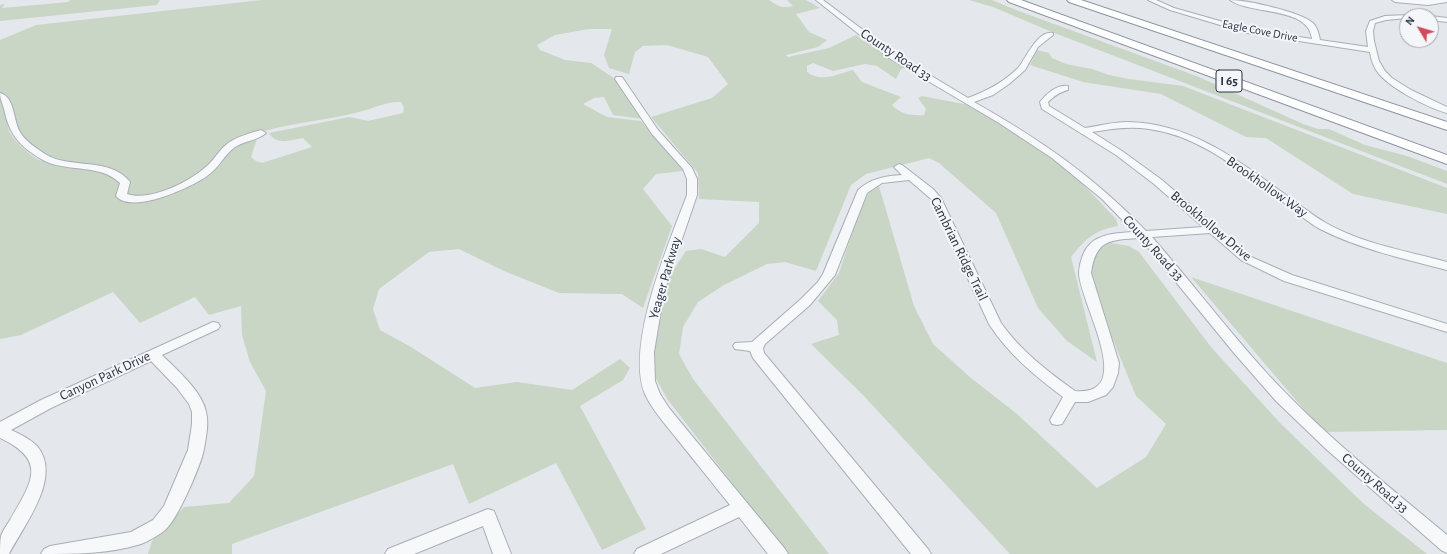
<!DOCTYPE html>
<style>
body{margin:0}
#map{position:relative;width:1447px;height:554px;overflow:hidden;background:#e4e7ec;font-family:"Alegreya Sans",sans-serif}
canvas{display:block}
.north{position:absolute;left:1399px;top:8px;width:40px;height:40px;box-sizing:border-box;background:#f4f6f9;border:1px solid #a4a8b1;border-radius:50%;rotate:308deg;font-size:11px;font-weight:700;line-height:16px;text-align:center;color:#2b3445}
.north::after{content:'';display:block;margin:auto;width:14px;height:18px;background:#d1495b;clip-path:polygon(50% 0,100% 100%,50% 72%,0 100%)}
</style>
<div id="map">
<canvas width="1447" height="554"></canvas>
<div class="north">N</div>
</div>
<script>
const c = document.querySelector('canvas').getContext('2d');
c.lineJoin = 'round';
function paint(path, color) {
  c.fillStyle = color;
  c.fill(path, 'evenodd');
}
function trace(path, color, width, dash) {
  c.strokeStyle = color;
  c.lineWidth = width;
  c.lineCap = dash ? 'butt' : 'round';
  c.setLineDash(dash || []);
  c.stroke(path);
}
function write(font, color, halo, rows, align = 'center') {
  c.font = font + ' "Alegreya Sans",sans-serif';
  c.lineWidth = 4;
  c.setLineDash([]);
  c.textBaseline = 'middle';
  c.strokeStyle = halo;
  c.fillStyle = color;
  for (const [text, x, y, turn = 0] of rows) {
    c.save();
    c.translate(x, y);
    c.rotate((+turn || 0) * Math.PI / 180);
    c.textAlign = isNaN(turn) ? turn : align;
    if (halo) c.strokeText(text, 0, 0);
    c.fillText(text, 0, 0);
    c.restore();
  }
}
paint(new Path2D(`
 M70 0H160L157 5 0 21V5L5 4 2 8 68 2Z
 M262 0H769C778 6 782 9 793 6L787 0H806L820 8 796 14 809 32 827 40 818 47 786 55 788 57 829 48 856 35 906 67 901 69 896 79 877 66 865 64 833 71 813 63 807 66V72C821 83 837 74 853 70L862 82 901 97 892 105C900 114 911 116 924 115L926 109 918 98 922 96 969 105 1036 146 1080 181 1116 219 1118 226C1095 230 1085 239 1071 257L1097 362 1067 341 1038 308 996 213 939 163 929 158 866 174 851 185 816 271 785 262 767 264 724 285 698 302 683 327 679 354 693 379 829 554H787L668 400 654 375 656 332 669 277 686 251 701 249 725 257 759 223V202L699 199 698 173 651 117 712 98 728 84 708 57 667 45 643 46 635 52 629 74 609 68 604 55 612 29H589L555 35 537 45 540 50 565 60 591 63 617 80 642 119 613 115 604 97 594 98 583 104 607 117 641 121 683 171 656 174 643 189 672 226 643 308 622 294 559 293 504 271 459 249 429 252 379 289 373 309 380 330 411 347 475 388 517 382 572 390 620 359 630 368 623 380 580 406 646 529 602 550 556 463 469 504 453 464 232 544V554H148L152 541 184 507 229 503 254 476 266 391 250 362 242 335 241 306 209 315 195 297 140 323 113 292 21 335 0 339V99C8 107 6 121 9 131 13 140 29 154 37 159 55 168 111 167 120 181 122 185 118 192 116 196 120 202 129 201 136 200 163 200 192 187 214 169 220 165 222 158 226 152 233 142 247 138 258 136L251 157 256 161 262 163 312 147 303 138C290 140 277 146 269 133L349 117 368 121 403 113 404 107 401 102C387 101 376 107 363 111 319 123 271 123 230 144 220 149 218 156 212 164 208 170 201 173 195 177 175 190 150 202 126 197L125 194 127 178C113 160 69 167 48 156 46 155 28 142 26 140 12 126 18 102 0 93V40L36 25Z
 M969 0H992L1016 10 1199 77 1303 124 1318 129H1329L1365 145 1407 156 1447 171V184L1052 32 993 7Z
 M1037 50 1049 53 1052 58 1066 64 1092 69 1109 75 1129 79 1183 86 1447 188V214L1353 194 1266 138 1246 137 1161 94 1083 82 1030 65Z
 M879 186 914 306 933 344 971 378 1017 414 1097 488 1146 457 1166 424 1136 396 1090 284 1092 260 1096 249 1104 244 1111 243 1129 246 1139 252 1211 347 1280 423 1364 504 1427 554H1010L863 395 811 344 839 335 837 320 818 301 839 273 861 205 872 188Z
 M1191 277 1447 363V430L1323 432Z`), '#c9d6c5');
const minor = new Path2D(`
 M816 0H823L895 54 968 98C987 91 1004 82 1018 68 1026 59 1037 30 1053 33V35L1038 47 1025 70 1009 84 993 95 974 102C1038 138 1095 177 1146 231L1203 227 1154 184 1116 155 1042 109 1040 102C1046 94 1057 84 1068 86V90C1060 92 1054 96 1048 102L1049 106 1085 128C1099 126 1113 122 1127 122 1187 123 1233 156 1279 190 1295 201 1310 214 1326 223 1363 244 1407 251 1447 262V270C1405 259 1359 249 1320 229 1307 222 1296 211 1283 202 1243 173 1201 136 1149 129 1130 126 1111 129 1092 132L1122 151 1162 180 1249 256 1292 275 1447 324V332L1284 281 1241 260 1210 233 1152 237C1194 285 1232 336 1275 382 1326 436 1389 487 1447 535V553L1441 550 1326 449 1276 401 1234 353 1140 238C1110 240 1096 239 1091 273L1119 363 1118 373 1113 387 1106 395 1088 402H1075L1062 424 1057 425 1052 424 1050 420 1063 397C1035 376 1008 354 989 324L931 199 909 180 882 183 867 193 835 275 810 305 765 344 763 348 764 353 928 549 931 554H911L753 358 750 351 735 349 733 346 735 343 752 342 801 299 818 282 823 274 858 190C871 178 886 176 902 175L894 167 899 164 902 165 933 189 941 198 1001 323C1021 351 1047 371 1075 391 1139 397 1078 300 1079 272 1080 262 1083 251 1090 244 1101 233 1120 233 1134 232L1102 199 1052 158 999 123 889 58Z
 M1148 0H1156L1174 8 1248 29 1312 39C1309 6 1250 15 1230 0 1247 0 1301 12 1313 23 1317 27 1319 34 1320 40L1368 47 1366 31 1370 21 1385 16 1409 15 1410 16H1407V18L1386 20 1375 23 1373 31 1374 41 1379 61 1385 71 1392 78 1411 90 1447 107V113C1428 108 1392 89 1379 74 1374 68 1371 60 1370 52L1247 33 1170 10Z
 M1392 0H1447V2L1428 5 1395 2Z
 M1431 16 1447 18V22L1431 20Z
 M616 77H622L658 130 692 168 697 179V195L664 292 654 352 655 381 660 394 669 408 785 549 788 554H768L739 517 661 554H634L637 549 730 505C712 483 695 461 677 439 666 425 652 410 645 394 625 345 669 243 687 195V179L683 169 652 134 615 79Z
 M0 93C15 97 13 120 20 132 25 141 36 148 45 154 70 170 110 156 130 182L127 194C151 202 191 181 208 165 215 159 219 150 227 144 236 137 250 133 261 130L266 133C259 140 244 141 235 147 224 155 219 168 207 176 192 187 132 215 116 196L120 183C100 164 71 172 47 162 40 159 35 155 29 151 15 140 9 130 5 113 4 106 0 100 0 93Z
 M213 322 218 323 220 326 218 329 162 355C177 370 202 391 206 412 209 424 206 437 204 449 201 465 177 521 165 530 158 536 148 541 141 544 109 554 75 554 41 554L44 549 50 546 131 532 153 520 164 506 188 450 192 424V412L189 404 177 388 151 361 51 408 11 430C20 434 30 439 37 446 63 477 24 525 9 554H0C0 549 0 541 1 536 3 530 7 525 10 520 31 483 49 461 0 438V422L41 400Z
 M488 509 494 511 511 554H493L483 526 414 554H385L388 549Z`);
const highway = new Path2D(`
 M1007 0H1021L1447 155V164L1009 2Z
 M1067 0H1081L1447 122V130L1069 2Z`);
trace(minor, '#a9aeb7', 2);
trace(highway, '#8b94a3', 2);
paint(minor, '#f7f8fa');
paint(highway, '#fff');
write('12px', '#2b3445', '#f4f6f9', [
 ["Eagle Cove Drive",1260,31,11]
]);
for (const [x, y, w] of [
 [1229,81,26]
]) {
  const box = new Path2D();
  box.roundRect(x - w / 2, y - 11, w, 22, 3);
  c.fillStyle = '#f4f6f9';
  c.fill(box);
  trace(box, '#2b3445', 1);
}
write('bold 13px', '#2b3445', null, [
 ["I 65",1229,81]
]);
write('14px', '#2b3445', '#f4f6f9', [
 ["County Road 33",896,55,34],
 ["Brookhollow Way",1267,187,35],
 ["Brookhollow Drive",1211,226,40],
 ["County Road 33",1153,248,48],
 ["Cambrian Ridge Trail",959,249,64],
 ["Yeager Parkway",665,278,-74],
 ["Canyon Park Drive",105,376,-25],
 ["County Road 33",1375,483,41]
]);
</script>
